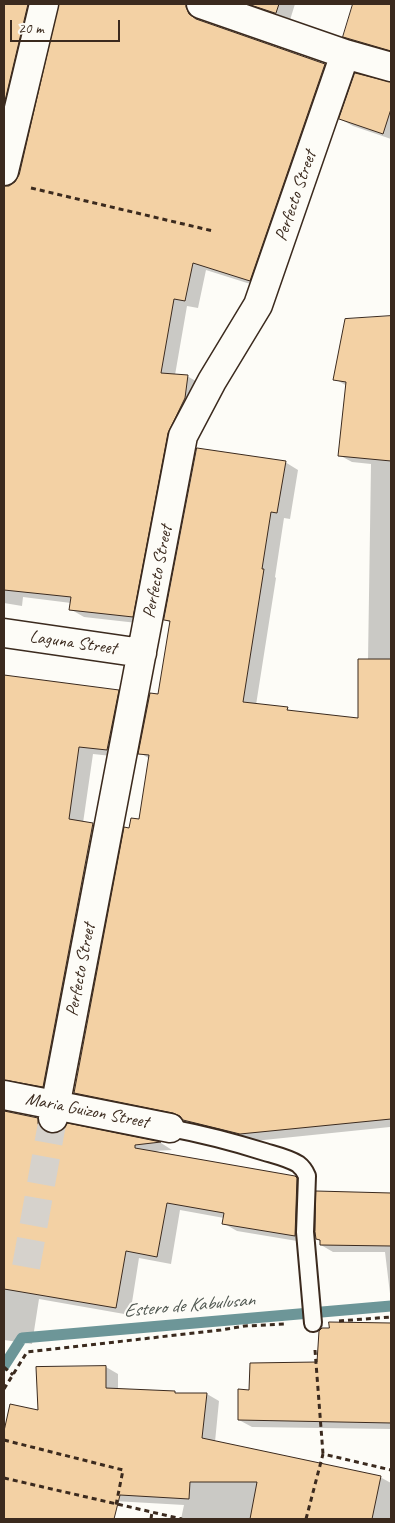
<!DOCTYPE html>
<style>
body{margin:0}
#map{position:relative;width:395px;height:1523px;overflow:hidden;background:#fdfcf7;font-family:Caveat,sans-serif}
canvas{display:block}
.frame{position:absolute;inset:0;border:5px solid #3b2a1e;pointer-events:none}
.scale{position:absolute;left:10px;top:20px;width:110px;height:22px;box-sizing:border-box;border:2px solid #3b2a1e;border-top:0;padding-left:6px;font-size:15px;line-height:18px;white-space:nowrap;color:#3b2a1e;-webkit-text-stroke:4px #fdfcf7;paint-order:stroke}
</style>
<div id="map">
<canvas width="395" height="1523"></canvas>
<div class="frame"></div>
<div class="scale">20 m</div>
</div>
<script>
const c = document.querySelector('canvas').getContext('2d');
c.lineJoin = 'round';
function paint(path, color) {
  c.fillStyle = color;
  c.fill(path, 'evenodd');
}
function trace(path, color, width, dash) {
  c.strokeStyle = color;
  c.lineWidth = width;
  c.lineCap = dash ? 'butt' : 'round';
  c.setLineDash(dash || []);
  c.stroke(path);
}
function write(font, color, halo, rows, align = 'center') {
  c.font = font + ' Caveat,sans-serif';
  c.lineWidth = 4;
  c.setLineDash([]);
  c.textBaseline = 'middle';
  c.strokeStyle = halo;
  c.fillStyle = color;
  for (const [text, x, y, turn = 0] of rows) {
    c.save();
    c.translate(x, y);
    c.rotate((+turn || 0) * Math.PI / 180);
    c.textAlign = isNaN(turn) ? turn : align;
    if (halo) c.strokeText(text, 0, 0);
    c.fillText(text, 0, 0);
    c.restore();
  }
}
paint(new Path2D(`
 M4 4H44L4 168Z
 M60 4H202L199 16 202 22 325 65 338 72 263 288 206 270 198 308 187 306 175 375 187 376 201 384 146 624 84 617 70 609 71 603 23 597 22 606 4 603V187H9L17 182 20 175 60 8Z
 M242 4H295L290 20Z
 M354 4H391V54L357 44 344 36Z
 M387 83H391V139L353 126 340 119Z
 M391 317V1130L390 1127 254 1141 197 1127 183 1119 88 1100 75 1092 140 821 150 759 140 753 159 696 171 623 165 620 285 462 298 470 290 519 284 518 275 577 276 578 256 705 287 709 292 711 359 720 368 660 371 464 352 462 339 455 347 386 335 379 346 320Z
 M4 676 118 691 132 699 121 757 93 754 83 823 93 824 107 832 57 1094 4 1097Z
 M4 1110 5 1112 37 1119 51 1127 53 1134H59L65 1129 68 1125 161 1143 172 1150 154 1151 295 1177 309 1185V1243L237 1231 223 1223 224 1218 180 1210 171 1264 139 1258 130 1315 39 1299 32 1344 4 1340Z
 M318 1192 391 1194V1302L385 1252H333L321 1245V1241L317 1239Z
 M330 1324H391V1429L252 1427 239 1420 251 1391 318 1363 330 1329Z
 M106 1367 118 1374V1390L175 1393 178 1394H207L219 1401 215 1442 380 1477 391 1483 390 1497H391V1519H181L184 1505 114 1501 70 1483 65 1519H4V1437L11 1405 39 1411Z`), '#0003');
trace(new Path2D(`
 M4 1366 22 1338 391 1306`), '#6d9698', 11);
const building = new Path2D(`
 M4 4H28L4 105Z
 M59 4H186V7L189 14 196 19 325 64 250 281 193 263 185 301 174 299 161 373 188 375 185 398 168 433 133 617 69 610 71 597 4 590V186H9L15 182 19 175Z
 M248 4H279L276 13Z
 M353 4H391V51L343 37Z
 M355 73 391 82V109L383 134 339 119Z
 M391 316V461L338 456 346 382 333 380 345 319Z
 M197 448 286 461 277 513 271 512 262 569H264L243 702 288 707 287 710 358 718V659H391V1119L240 1134 183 1120 180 1116 173 1113 74 1093 124 827 129 828 131 818 139 819 149 755 138 754 150 693 158 694 170 621 164 620Z
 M4 675 119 690 107 750 79 747 69 819 93 823 43 1087 4 1080Z
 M4 1111 38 1118V1124L42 1129 50 1133H59L64 1129 67 1123 161 1142 135 1145V1148L295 1176 297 1178 295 1236 222 1224 224 1213 167 1203 157 1257 126 1251 116 1308 4 1289Z
 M316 1191 391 1193V1246L320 1245V1240L316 1239 315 1232Z
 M329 1322 391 1323V1423L238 1420V1389L249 1390 250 1363 317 1362 319 1331 322 1328H329Z
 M106 1366V1388L175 1391V1393H207L202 1438 381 1476 372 1519H250L257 1482H190L189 1499 120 1495 114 1519H4V1431L10 1404 38 1410 36 1367Z`);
paint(building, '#f3d1a4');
trace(building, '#3b2a1e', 1);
trace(new Path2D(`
 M26 1267 53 1118`), '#d6d2cc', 28, [28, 14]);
const lane = new Path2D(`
 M170 1128C202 1134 233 1142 265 1152 275 1155 288 1158 298 1164 302 1167 305 1171 307 1176L305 1232 313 1323`);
const street = new Path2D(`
 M201 4 345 54 391 67
 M4 171 44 4
 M4 633 142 653
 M4 1095 170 1128
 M53 1118 183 436 212 381 258 305 345 54`);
trace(lane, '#3b2a1e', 20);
trace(street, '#3b2a1e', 31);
trace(new Path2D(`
 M31 188 213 231
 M339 1321 391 1317
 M315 1350 323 1454
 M4 1367 13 1375
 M4 1389 27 1352 221 1330 245 1326 286 1324
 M4 1440 123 1470 116 1505
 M4 1478 182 1519
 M151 1519 152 1512
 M306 1519 323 1454 391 1470`), '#3b2a1e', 3, [5, 4]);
trace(lane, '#fdfcf7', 16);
trace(street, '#fdfcf7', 28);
write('18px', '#3b2a1e', '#fdfcf7', [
 ["Perfecto Street",296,196,-71],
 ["Perfecto Street",158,572,-79],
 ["Laguna Street",73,643,8],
 ["Perfecto Street",81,970,-79],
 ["Maria Guizon Street",87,1111,11]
]);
write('italic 19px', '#505751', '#fdfcf7', [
 ["Estero de Kabulusan",189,1306,-5]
]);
</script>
